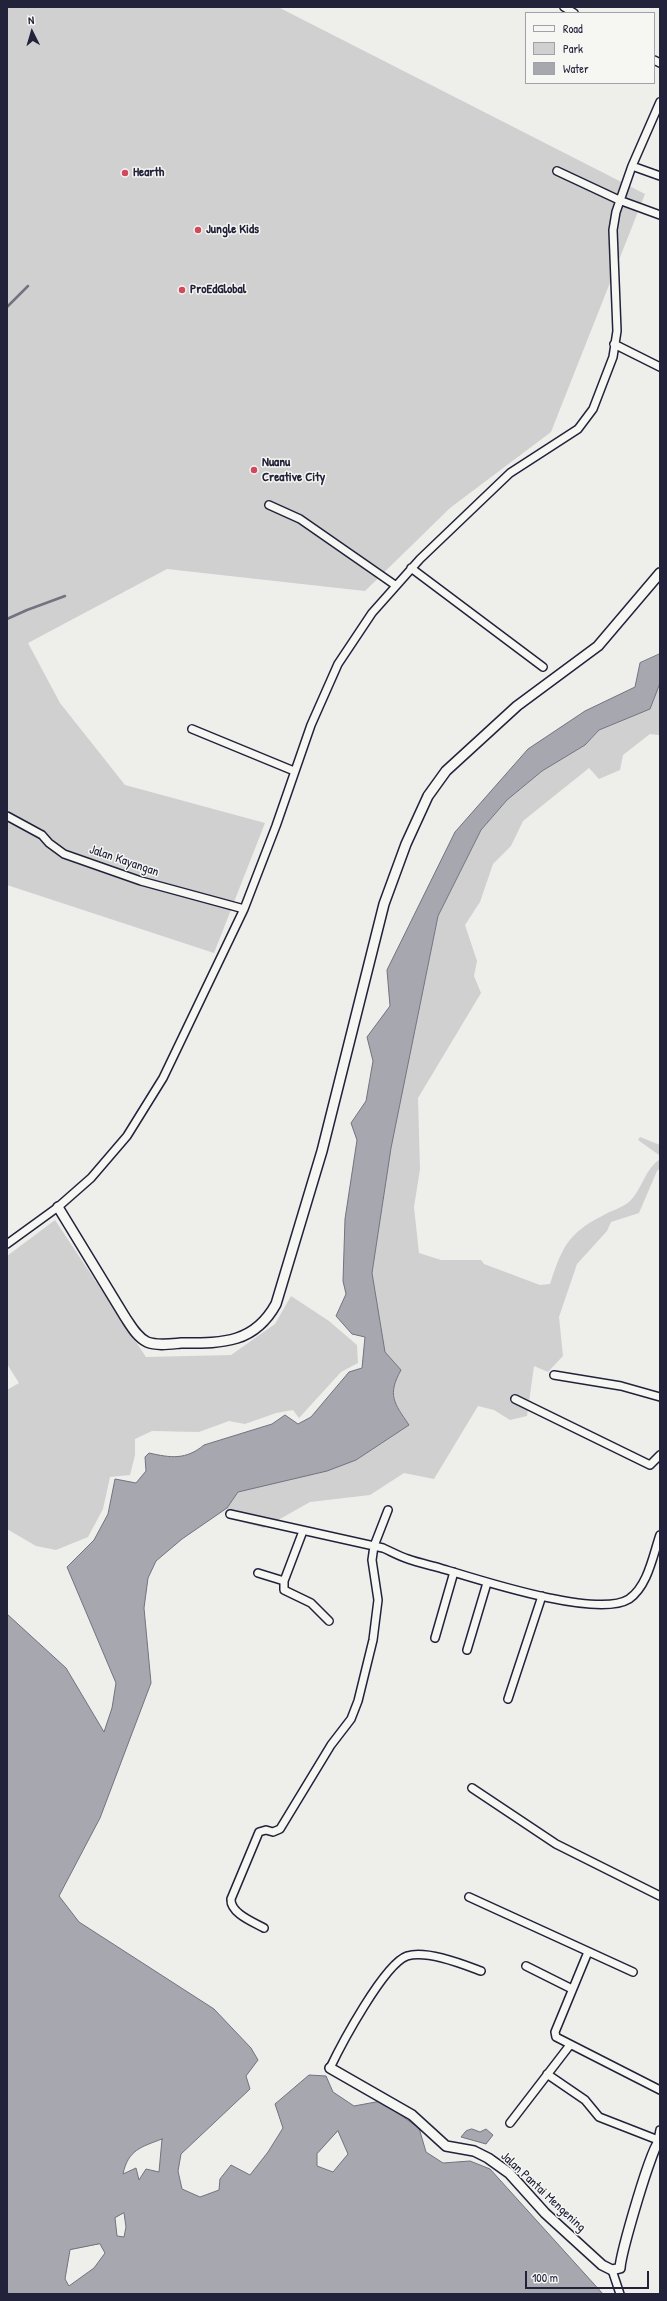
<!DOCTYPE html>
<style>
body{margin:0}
#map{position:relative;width:667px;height:2301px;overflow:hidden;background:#eeeeeb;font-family:"Patrick Hand",sans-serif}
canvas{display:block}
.frame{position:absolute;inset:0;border:8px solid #22223b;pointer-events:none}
.legend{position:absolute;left:525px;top:12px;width:130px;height:72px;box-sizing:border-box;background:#f6f6f2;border:1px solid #a1a1a9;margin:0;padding:5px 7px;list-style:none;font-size:12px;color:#22223b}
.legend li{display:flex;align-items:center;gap:8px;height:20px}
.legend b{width:20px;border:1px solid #a1a1a9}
.north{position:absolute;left:12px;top:12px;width:40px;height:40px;-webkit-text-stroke:3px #f6f6f2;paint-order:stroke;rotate:355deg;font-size:11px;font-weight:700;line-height:16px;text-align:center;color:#22223b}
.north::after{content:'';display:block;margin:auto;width:14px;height:18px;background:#22223b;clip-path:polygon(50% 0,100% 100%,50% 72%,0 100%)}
.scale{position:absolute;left:525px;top:2271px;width:124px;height:18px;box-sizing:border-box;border:2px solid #22223b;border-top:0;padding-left:5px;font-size:12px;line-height:14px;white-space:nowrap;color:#22223b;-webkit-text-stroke:3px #f6f6f2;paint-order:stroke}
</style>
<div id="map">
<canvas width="667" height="2301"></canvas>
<div class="frame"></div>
<ul class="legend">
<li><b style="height:5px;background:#f6f6f2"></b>Road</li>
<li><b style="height:11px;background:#d0d0d1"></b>Park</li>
<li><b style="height:11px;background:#a7a7af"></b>Water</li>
</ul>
<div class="north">N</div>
<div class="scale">100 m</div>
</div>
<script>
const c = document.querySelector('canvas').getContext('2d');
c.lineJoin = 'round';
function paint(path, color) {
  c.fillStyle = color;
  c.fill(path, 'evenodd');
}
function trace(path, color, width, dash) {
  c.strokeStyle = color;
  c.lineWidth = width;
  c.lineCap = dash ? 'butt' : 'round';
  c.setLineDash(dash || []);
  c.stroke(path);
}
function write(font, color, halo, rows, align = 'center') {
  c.font = font + ' "Patrick Hand",sans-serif';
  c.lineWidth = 3;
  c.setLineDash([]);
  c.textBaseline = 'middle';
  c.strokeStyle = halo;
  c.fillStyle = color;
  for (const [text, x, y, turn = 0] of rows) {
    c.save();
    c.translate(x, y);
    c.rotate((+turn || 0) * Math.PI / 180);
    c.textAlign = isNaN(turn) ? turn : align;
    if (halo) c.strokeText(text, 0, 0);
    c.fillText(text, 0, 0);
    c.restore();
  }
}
paint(new Path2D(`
 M7 7H278L645 194 551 432 450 508 365 591 167 569 28 643 60 703 125 785 265 823 214 953 7 885Z
 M660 683V738L659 735 650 734 623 755 620 770 599 779 589 768 523 821 511 846 493 864 480 902 465 925 477 961 474 976 481 993 418 1098 420 1169 414 1207 419 1253 441 1260H481L484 1264 540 1285 550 1284C562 1248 567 1234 602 1216 610 1211 622 1208 629 1202 642 1190 645 1169 659 1160V1155L638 1140 640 1137 660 1145V1168L657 1171 639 1213 611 1222 607 1231 577 1264 559 1317 563 1356 548 1372 534 1366 527 1416 510 1420 494 1410 478 1406 434 1479 404 1473 370 1495 310 1502 264 1528 227 1518V1508L238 1492 356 1460 409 1425C394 1403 387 1395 401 1370L385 1352 372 1273 391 1148 438 916 481 830 507 800 542 771 585 745 599 730 650 709Z
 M55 1220 146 1357 231 1355 275 1324 291 1296 329 1321 357 1345 358 1363 341 1372 299 1418 293 1410 276 1413 245 1424 229 1421 199 1432 152 1431 135 1439V1455L130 1475 110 1477 103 1509 88 1537 56 1550 36 1546 7 1529V1390L19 1383 7 1364V1256Z`), '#d0d0d1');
const water = new Path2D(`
 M660 654V683L650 709 599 730 585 745 542 771 507 800 481 830 438 916 391 1148 372 1273 385 1352 401 1370C387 1395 394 1403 409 1425L356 1460 327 1471 238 1492 227 1508 182 1539 156 1561 148 1578 144 1608 151 1683 100 1818 59 1896 79 1922 214 2009 251 2048 258 2060 246 2076 250 2089 181 2154 178 2171 182 2189 200 2197 219 2190 220 2179 231 2165 250 2175 268 2152 283 2128 275 2104 309 2075 326 2076 333 2092 354 2106 381 2101 419 2128 426 2152 443 2163 470 2161 490 2169 603 2294H7V1614L66 1668 104 1732 112 1708 116 1683 67 1567 94 1540 108 1514 115 1479 136 1483 146 1471 145 1457 149 1453C171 1458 186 1460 204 1445L272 1424 285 1415 298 1424 311 1417 349 1372 362 1368 365 1337 352 1334 336 1316 346 1294 343 1281 345 1219 357 1140 351 1123 366 1101 373 1061 367 1037 390 1006 387 970 455 832 528 749 585 711 635 687 640 663ZM338 2131 348 2154 333 2172 317 2166V2154ZM162 2139 159 2172 146 2169 139 2180 136 2168 123 2174C128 2150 141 2147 162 2139ZM124 2213 126 2227 124 2237 117 2236 115 2218ZM100 2244 105 2253 94 2268 69 2286 65 2279 70 2250Z
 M472 2129 480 2132 486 2129 493 2135 486 2144 461 2137 466 2131Z`);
paint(water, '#a7a7af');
trace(water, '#727281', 1);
trace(new Path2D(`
 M7 307 28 286
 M7 619 27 610 65 596`), '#727281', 2.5);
const minor = new Path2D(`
 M564 7 574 13
 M654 60 660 63
 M632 166 660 176
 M557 171 619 200 660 215
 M614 344 660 367
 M269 505 300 519 395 585
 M411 568 543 667
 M192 729 294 771
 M7 816 42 835 49 843 64 854 141 881 244 909
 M7 1244 58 1207 91 1178 127 1136 163 1078 244 909 276 826 311 725 338 664 372 613 420 559 510 473 578 429 593 409 613 357 617 331 613 230 616 212 632 166 660 102
 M554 1375 621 1386 660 1397
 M515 1399 650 1465 660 1455
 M230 1514 383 1548C392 1552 399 1556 408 1559 419 1563 430 1565 440 1568 477 1579 597 1619 629 1599 648 1586 653 1555 660 1535
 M303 1531 284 1581V1590L311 1603 329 1621
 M258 1573 284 1581
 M435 1638 454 1572
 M467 1650 487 1583
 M508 1699 542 1596
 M472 1788 556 1844 660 1896
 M469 1897 633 1972
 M264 1928C253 1922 230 1913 231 1899L259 1832 266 1830 273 1832 280 1829 331 1745 351 1719 358 1701 373 1640 378 1600 372 1560 374 1546 388 1510
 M588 1952 555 2032 556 2037 660 2090
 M526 1966 572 1989
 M330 2068C341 2045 384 1964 407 1956 427 1950 462 1964 481 1971
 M547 2074 585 2100 599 2117 658 2140 660 2130
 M510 2123 570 2045
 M612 2270 620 2294`);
const tertiary = new Path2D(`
 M58 1207 125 1317C131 1326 137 1337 147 1342 157 1346 170 1344 181 1343 222 1343 254 1344 276 1304L322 1151 384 904 406 844 428 796 446 771 517 706 598 646 660 573
 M330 2068 412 2115 446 2146 474 2151 488 2158 509 2173 545 2213 602 2265 612 2270 620 2268C621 2253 652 2144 660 2140`);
trace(minor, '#22223b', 10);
trace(tertiary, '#22223b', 12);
trace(minor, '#f6f6f2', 7);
trace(tertiary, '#f6f6f2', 9);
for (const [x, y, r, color] of [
 [125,173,4,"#d1495b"],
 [198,230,4,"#d1495b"],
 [182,290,4,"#d1495b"],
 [254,470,4,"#d1495b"]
]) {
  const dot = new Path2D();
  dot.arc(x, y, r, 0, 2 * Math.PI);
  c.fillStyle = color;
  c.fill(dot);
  trace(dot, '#f6f6f2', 1.5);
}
write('bold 13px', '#22223b', '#f6f6f2', [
 ["Hearth",133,173],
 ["Jungle Kids",206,230],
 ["ProEdGlobal",190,290],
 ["Nuanu",262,463],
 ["Creative City",262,478]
], 'left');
write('13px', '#22223b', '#f6f6f2', [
 ["Jalan Kayangan",124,861,19],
 ["Jalan Pantai Mengening",543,2192,43]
]);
</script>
